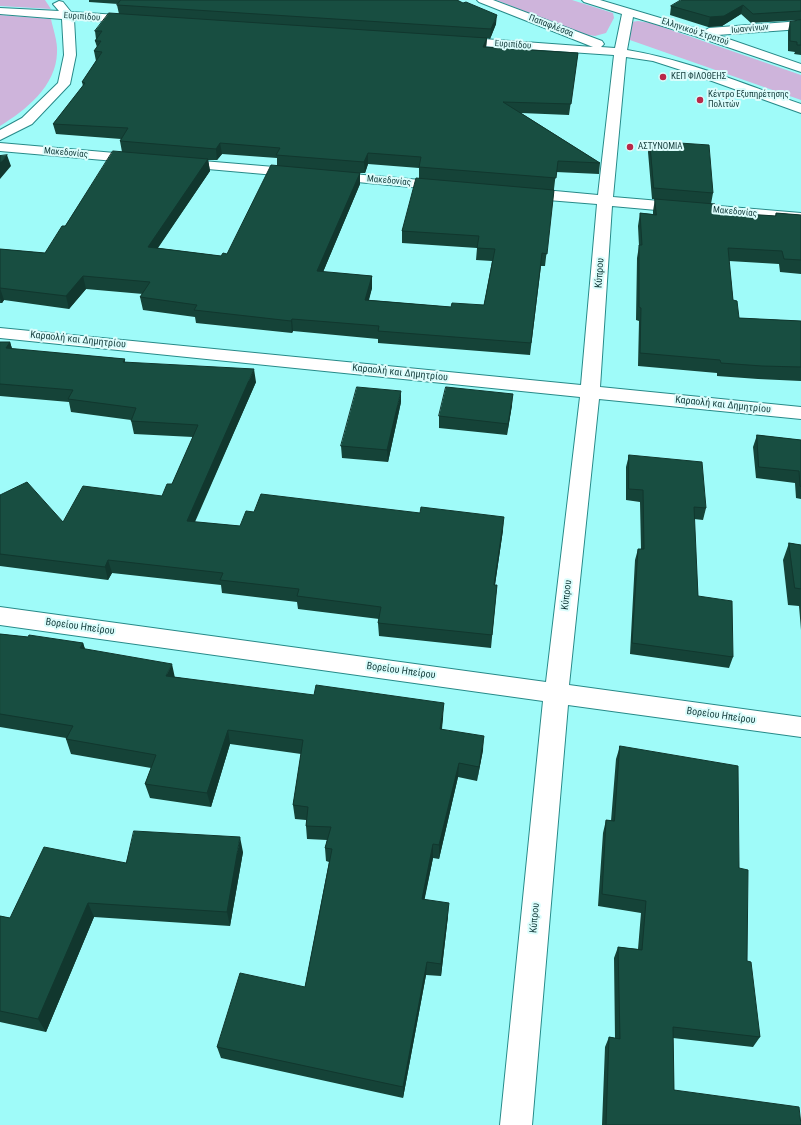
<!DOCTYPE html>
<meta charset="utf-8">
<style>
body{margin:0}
canvas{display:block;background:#9ffbf9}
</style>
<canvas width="801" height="1125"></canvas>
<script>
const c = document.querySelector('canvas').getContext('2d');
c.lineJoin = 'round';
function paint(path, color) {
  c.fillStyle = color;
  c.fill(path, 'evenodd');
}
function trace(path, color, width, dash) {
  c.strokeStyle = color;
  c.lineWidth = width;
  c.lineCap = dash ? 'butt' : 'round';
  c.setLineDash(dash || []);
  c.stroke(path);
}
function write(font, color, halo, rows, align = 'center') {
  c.font = font + ' "Roboto Condensed",sans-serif';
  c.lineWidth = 4;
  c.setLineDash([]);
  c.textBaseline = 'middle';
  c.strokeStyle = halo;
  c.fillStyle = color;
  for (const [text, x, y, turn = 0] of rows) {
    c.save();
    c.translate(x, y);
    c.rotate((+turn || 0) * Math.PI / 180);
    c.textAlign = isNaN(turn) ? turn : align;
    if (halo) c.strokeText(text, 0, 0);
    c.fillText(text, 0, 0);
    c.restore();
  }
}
paint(new Path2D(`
 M0 0H45L51 9 0 6Z
 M496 0H572L613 13 614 18 606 33 595 36 582 34Z
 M0 15 51 19C53 29 58 42 57 53 56 86 26 110 0 126Z
 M638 21 651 23 801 75V100L627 39 631 22Z`), '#ceb4db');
const street = new Path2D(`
 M477 0H493L602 41 604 44 601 47 615 48 622 14 584 2 582 0H600L704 31 709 28 801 21V29L717 35 801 64V72L695 36 633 17 627 50C687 60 744 84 801 104V113L684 71 653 61 626 57 613 197 801 213V223L612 206 600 387 801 407V419L599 399 569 685 801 717V737L568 705 532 1125H500L543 701 0 625V607L546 682 580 397 0 338V328L581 385 597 204 523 198 518 196 515 193 518 190 523 188 598 195 614 55 452 44 450 41 452 38 456 37 593 47 479 2Z
 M59 1 63 2 71 12 134 16 140 20 134 24 74 19 76 55 70 84 32 124 0 140V130L22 118 58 83 64 55 62 19 0 14V8L59 11 53 4Z
 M0 143 138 155 143 156 145 159 143 162 138 163 0 151Z
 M179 159 298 169 303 170 305 173 303 176 298 177 174 166 172 163 174 160Z
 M330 172 443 182 448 183 450 186 448 189 443 190 325 179 323 176 325 173Z`);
trace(street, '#278a89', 2);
paint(street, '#fff');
paint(new Path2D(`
 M89 0H457L496 24 490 39 487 38 486 47 578 53 569 115 521 113 600 163 599 174 556 172 545 266H541L530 355 378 343V339L293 331 292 333 196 323 195 317 143 310 140 297 143 294 86 289 69 309 4 300 2 303H0V249L45 253 122 152 120 141 121 139 56 134 53 124 83 86 82 82 96 61 94 51 97 47 95 41 96 39 95 31 119 14 117 5 118 4 89 2ZM222 154 277 158V165L227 254 221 256 158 248 210 171 208 160H217ZM368 164 419 168V178L402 231V243L477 248 476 260 492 261 484 305 451 307 369 300 372 288V276L323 272 360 184V173H365Z
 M801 0V20L751 23 741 14 722 26 708 27 670 15 671 6Z
 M801 20V55L794 54 795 52 788 51V31L790 22Z
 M650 141 713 193 711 204 716 212 775 216 776 213 801 215V274L780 272 779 264 729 261 733 300 739 318 801 321V381L758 379 717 376V373L638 366 639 321 636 320 637 258 639 246 638 226 640 213 653 214V211L655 199H652L648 152Z
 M0 342H10L12 349 125 359V362L256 382 195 522 240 526 503 530 495 585H497L491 648 379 636 378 623 379 619 298 609 297 602 222 593 221 585 112 573 108 580 0 566V495L63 522 162 496 172 484 193 437 134 434 131 420 71 412 69 402 0 396Z
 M401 402 388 462 342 458 341 446Z
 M512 405 507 435 439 428V416Z
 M757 435 801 440V499L796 498 795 483 756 478 753 447Z
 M629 455 706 508 703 520 694 519 698 596 733 657 729 668 630 654 635 560 638 549H641L640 502 626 500V467Z
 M789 543 801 545V630L799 606 788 605 783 560Z
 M0 634 83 643 85 649 175 677 443 718 442 729 483 750 477 781 458 777 439 859 433 858 424 900 448 916 441 976 426 975 403 1098 221 1058 217 1047 305 987 329 862 326 861 325 848 327 840 307 839 306 826V820L295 819 293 805 301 754 230 744 211 807 150 798 145 784 151 768 71 754 66 739V738L0 727Z
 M620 746 739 868 747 961 760 1037 753 1047 673 1038 674 1090 801 1125H602L605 1047 609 1037 615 1038 614 958 618 947 638 949 641 913 598 906 603 833 606 820 611 821 616 759Z
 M243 852 230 926 94 917 46 1032 0 1022V916L10 918 126 863Z`), '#154338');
paint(new Path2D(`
 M743 5 741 14 722 26 708 27 710 17Z
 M497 15 496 24 490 39 491 29Z
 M487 38 486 48 483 47Z
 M220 143 222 154 217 160 216 149Z
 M368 153V164L365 173 364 162Z
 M7 155 11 166 0 179V163Z
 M208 159 210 171 150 259 148 247Z
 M360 173V184L318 284 317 271Z
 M83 276 86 289 69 309 66 296Z
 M372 276V288L365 312V300Z
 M0 288 4 300 2 303 0 298Z
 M292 319 293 331 292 333 291 321Z
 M10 342 14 355 6 348Z
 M254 369 256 382 189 534 187 521Z
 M401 391V402L388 462 387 450Z
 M513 394 512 405 507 435 508 424Z
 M504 517 503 530 493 598 494 585Z
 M108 560 112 573 108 580 105 567Z
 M83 643 88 658 80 648Z
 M172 664 175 678 166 676Z
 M444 703 443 718 439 743 440 729Z
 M228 730 230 744 211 807 207 793Z
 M484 736 483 750 477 781 479 767Z
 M459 763 458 777 439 859V845Z
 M240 837 243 852 230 926 227 912Z
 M433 844V858L422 912V899Z
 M88 903 94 917 46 1032 38 1019Z
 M449 903 448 916 441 976V964Z
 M427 962 426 975 403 1098V1087Z`), '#11372e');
const building = new Path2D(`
 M121 0H457L463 3 466 2 497 15 491 29 117 5Z
 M681 0H801V11L753 14 743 5 724 16 710 17 671 6Z
 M109 13 487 38 483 47 578 53 571 104 503 102 600 163 558 161 556 178 419 167 421 157 368 153 364 162 276 155 280 148 220 143 216 149 120 141 128 128 53 124 85 83 82 82 102 52 94 51 101 41H95L102 31H95Z
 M801 20V45H797V42L790 41V22Z
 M650 141 709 145 713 193 654 188Z
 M113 151 208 159 148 247 221 256 223 253 227 254 271 165 360 173 317 271 372 276 365 300 451 307 452 303 484 305 495 249 477 248 479 236 402 231 416 178 554 190 547 254 542 253 531 343 378 331 379 326 292 319 291 321 194 310 197 305 140 297 150 282 83 276 66 296 0 288V249L45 253 62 226H65Z
 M7 155 0 163V156Z
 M655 199 715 204 716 212 776 216V213L801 215V260L784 259 782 251 728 248 733 300 737 301 739 318 801 321V367L762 366 721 363 720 360 640 353 641 308 639 307V245H642L640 213 656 215Z
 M0 342H10L6 348 125 359 123 362 254 369 187 521 240 526 246 511 254 512 261 494 420 513 421 507 504 517 494 585H497L492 635 378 623 381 607 297 596 299 589 220 580 223 573 108 560 105 567 0 554V495L27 482 63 522 83 486 162 496 167 484H172L198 425 131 421 136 408 68 399 73 390 0 384Z
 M357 387 401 391 387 450 341 446Z
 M446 387 513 394 508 424 439 416Z
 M757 435 801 440V487L800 486 799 471 759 467Z
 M629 455 702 462 706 508 694 507 698 596 732 601 733 657 632 643 638 549H644L643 490 629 489Z
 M789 543 801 545V589L795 588Z
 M0 634 28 637 29 635 83 643 80 648 172 664 166 676 314 695 316 685 444 703 440 729 484 736 479 767 459 763 439 845 433 844 422 899 449 903 441 964 427 962 403 1087 217 1047 240 973 305 987 332 849 325 848 331 827 306 826 308 807 293 805 303 740 228 730 207 793 145 784 156 755 66 739 73 726 0 714Z
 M620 746 738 766 739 868 748 870 747 961 751 962 760 1037 673 1027 674 1090 799 1107 801 1125H606L609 1037 620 1039 618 947 642 950 646 901 602 894 606 820 614 821Z
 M134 831 240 837 227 912 88 903 38 1019 0 1011V916L10 918 44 847 126 863Z`);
paint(building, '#184e41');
trace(building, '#11372e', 1);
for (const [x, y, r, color] of [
 [663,77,4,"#b92849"],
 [700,100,4,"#b92849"],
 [630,147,4,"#b92849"]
]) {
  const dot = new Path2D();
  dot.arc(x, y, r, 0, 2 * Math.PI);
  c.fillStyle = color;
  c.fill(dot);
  trace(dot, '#dbfdfc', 1.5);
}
write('9px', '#133b3a', '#dbfdfc', [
 ["Ευριπίδου",82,17,4],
 ["Παπαφλέσσα",551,26,21],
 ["Ιωαννίνων",750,29,-5],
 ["Ελληνικού Στρατού",695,32,18],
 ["Ευριπίδου",513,45,4],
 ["Μακεδονίας",66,153,5],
 ["Μακεδονίας",389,181,5],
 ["Μακεδονίας",735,212,5]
]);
write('9px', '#133b3a', '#dbfdfc', [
 ["ΚΕΠ ΦΙΛΟΘΕΗΣ",671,77],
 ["Κέντρο Εξυπηρέτησης",708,95],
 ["Πολιτών",708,105],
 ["ΑΣΤΥΝΟΜΙΑ",638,147]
], 'left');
write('10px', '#133b3a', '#dbfdfc', [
 ["Κύπρου",600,273,-86],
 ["Καραολή και Δημητρίου",78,340,6],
 ["Καραολή και Δημητρίου",400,373,6],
 ["Καραολή και Δημητρίου",723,405,6],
 ["Κύπρου",567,595,-83],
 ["Βορείου Ηπείρου",80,627,8],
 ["Βορείου Ηπείρου",401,671,8],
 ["Βορείου Ηπείρου",721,716,8],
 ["Κύπρου",535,918,-85]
]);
</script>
